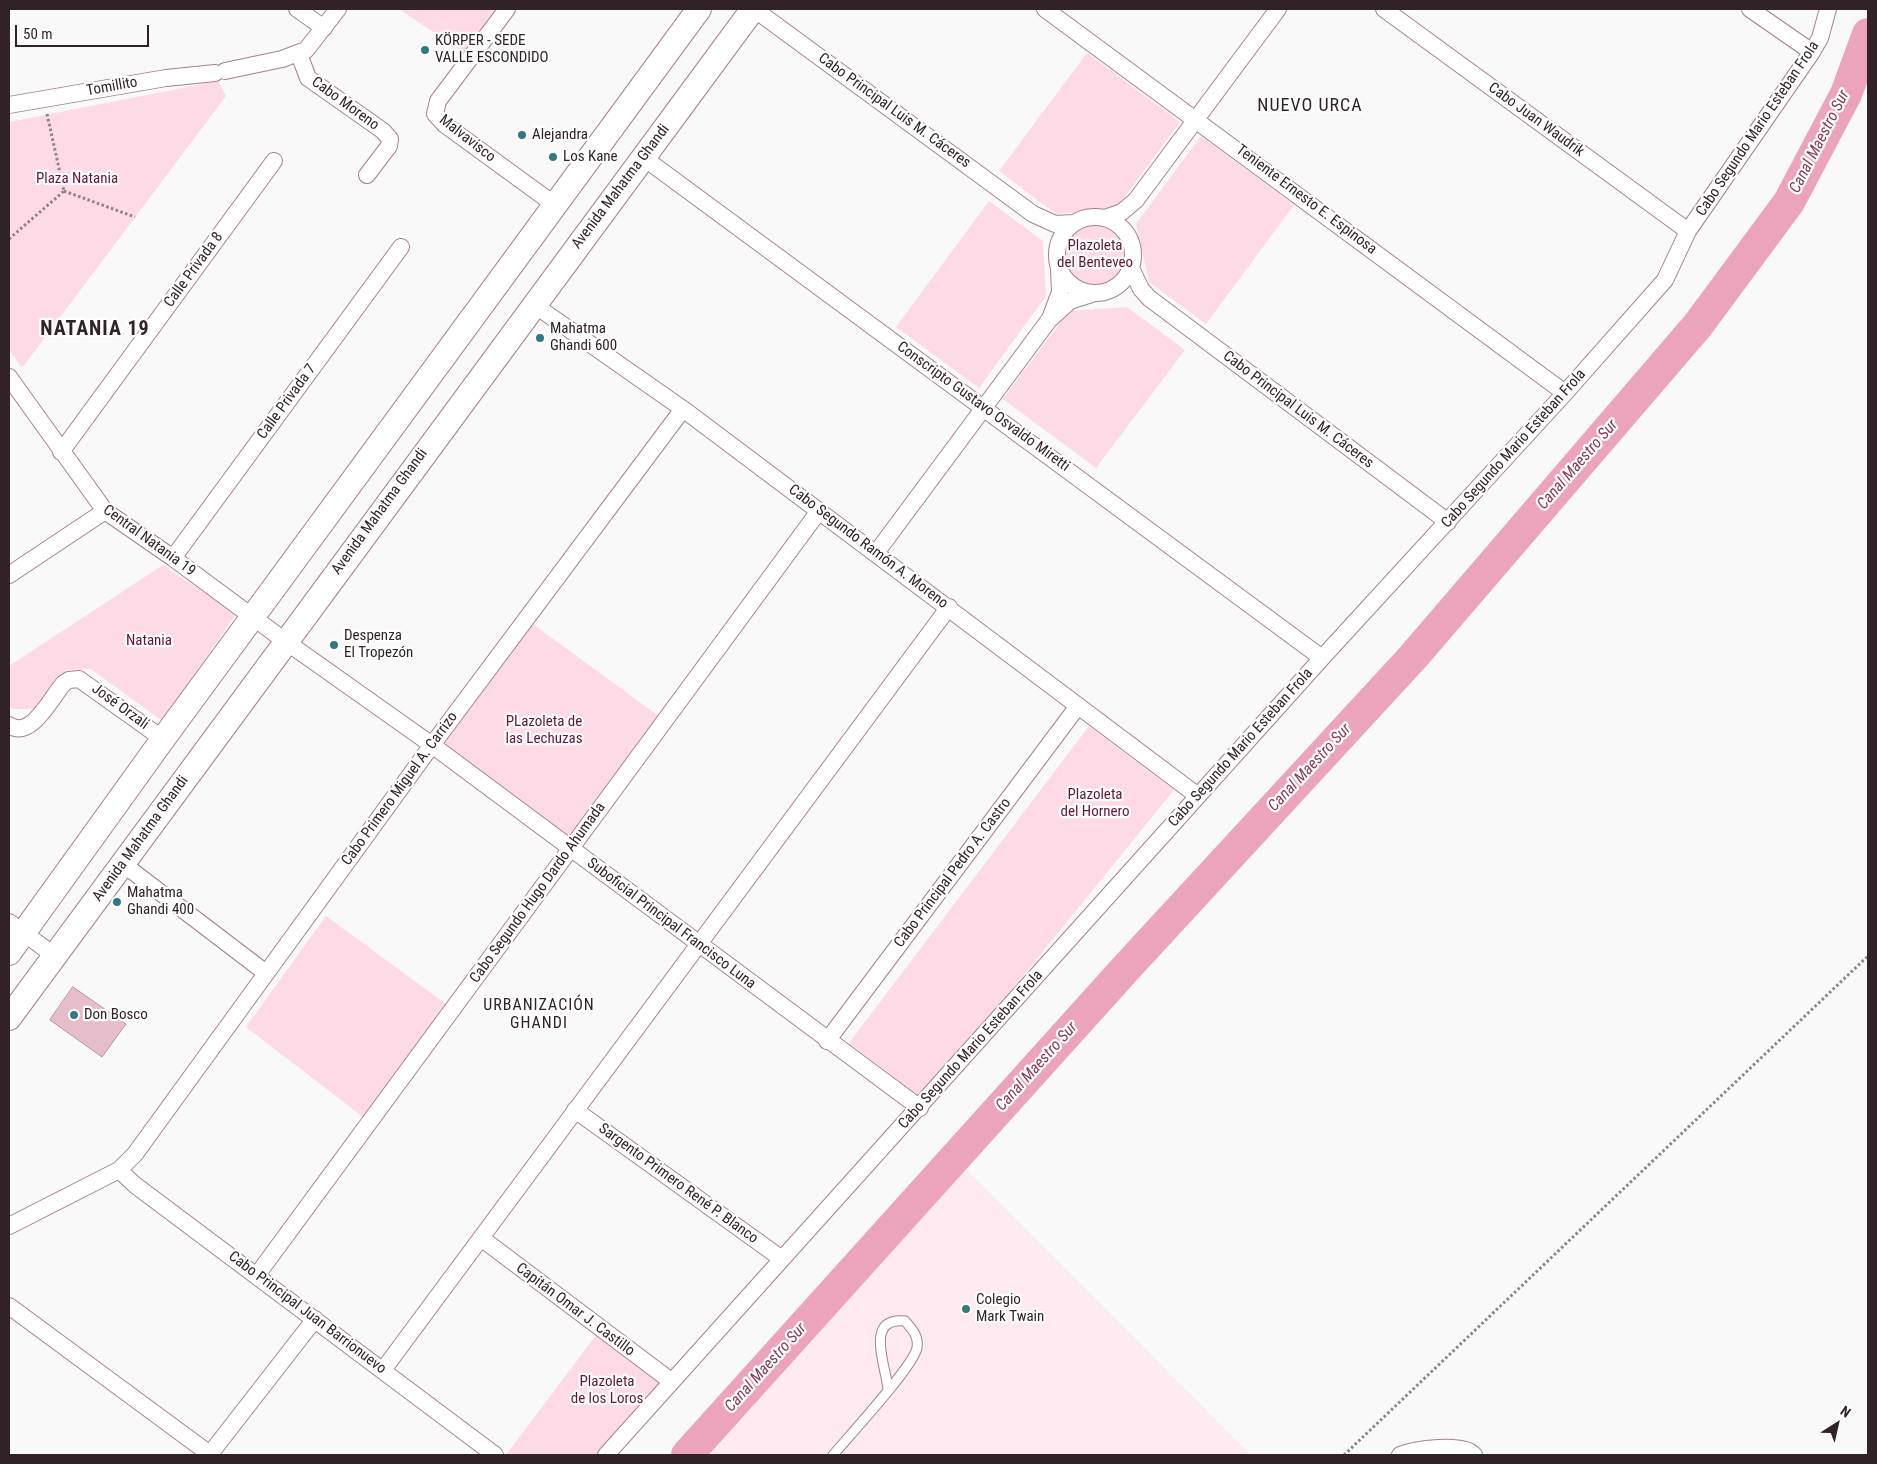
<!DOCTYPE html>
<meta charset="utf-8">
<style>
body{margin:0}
#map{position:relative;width:1877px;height:1464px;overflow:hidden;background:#f9f9f9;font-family:"Roboto Condensed",sans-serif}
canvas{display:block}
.frame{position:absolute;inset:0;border:10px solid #312227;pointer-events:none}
.north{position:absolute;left:1812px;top:1399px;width:50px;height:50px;-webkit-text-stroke:4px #fff;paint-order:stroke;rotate:35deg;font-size:14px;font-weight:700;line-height:20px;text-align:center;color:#312227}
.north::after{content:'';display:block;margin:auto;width:18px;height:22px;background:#312227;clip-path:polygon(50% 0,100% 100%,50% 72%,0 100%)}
.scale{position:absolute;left:15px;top:25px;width:134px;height:22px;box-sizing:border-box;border:2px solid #312227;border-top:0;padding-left:6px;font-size:15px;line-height:18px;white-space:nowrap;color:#312227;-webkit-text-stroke:4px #fff;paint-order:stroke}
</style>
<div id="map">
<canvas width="1877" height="1464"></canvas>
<div class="frame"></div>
<div class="north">N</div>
<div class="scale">50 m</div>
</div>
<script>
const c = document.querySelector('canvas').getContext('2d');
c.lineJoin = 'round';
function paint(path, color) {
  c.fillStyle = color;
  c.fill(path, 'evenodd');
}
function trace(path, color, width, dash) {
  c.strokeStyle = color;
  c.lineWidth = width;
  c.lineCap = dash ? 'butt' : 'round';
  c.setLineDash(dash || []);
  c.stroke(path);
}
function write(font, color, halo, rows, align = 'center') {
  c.font = font + ' "Roboto Condensed",sans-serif';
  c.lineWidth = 4.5;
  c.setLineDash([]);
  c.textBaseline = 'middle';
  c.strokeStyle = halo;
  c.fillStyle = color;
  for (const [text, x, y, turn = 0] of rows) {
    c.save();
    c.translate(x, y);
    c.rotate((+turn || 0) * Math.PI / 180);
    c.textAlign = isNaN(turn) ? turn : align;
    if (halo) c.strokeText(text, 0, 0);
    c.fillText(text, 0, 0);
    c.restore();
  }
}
paint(new Path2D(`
 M960 1163 1251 1455H696Z`), '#feeaf0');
paint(new Path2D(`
 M399 9H495L464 53Z
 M1087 53 1180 122 1115 210 1056 214 999 171Z
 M218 81 226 96 22 368 9 350V122Z
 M1201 136 1294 205 1206 324 1149 282 1136 224Z
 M989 201 1043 241 1046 296 979 388 896 327Z
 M1058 255a37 37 0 1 1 74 0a37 37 0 1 1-74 0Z
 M1127 307 1185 350 1096 468 1003 399 1069 311Z
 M163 565 236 614 162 721 91 669 68 670 34 709H13L9 706V666Z
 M526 619 664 720 570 849 432 745Z
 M1089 726 1174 790 923 1099 849 1043Z
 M326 916 450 1007 367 1120 246 1027Z
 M600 1330 671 1381 606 1455H506Z`), '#fedae6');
trace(new Path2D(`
 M687 1455 1127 967 1413 657 1698 325 1789 202 1846 94 1868 34`), '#eba4bc', 32);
const building = new Path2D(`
 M73 987 126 1024 102 1057 50 1020Z`);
paint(building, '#e6becb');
trace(building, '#b9939f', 1);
const lane = new Path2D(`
 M833 1455C849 1436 913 1367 917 1348 919 1336 912 1329 905 1321 863 1317 887 1368 888 1390`);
const street = new Path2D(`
 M297 9 324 28
 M507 9 438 101 435 114 444 124 555 205
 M754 9 1033 214 1055 224 1074 223
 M1045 9 1565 393
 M1384 9 1688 231
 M1750 9 1812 52
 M299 54 308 78 383 131 390 139 389 146 367 175
 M225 71 282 59 306 50 338 9
 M9 105 166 78 215 73
 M644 158 1322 658
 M1057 255a38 38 0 1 1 76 0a38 38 0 1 1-76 0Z
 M1105 218 1122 212 1136 200 1278 9
 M1131 268 1141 289 1149 298 1448 522
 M533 304 683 409 1198 796
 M1051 316 1060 292 1059 269
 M9 377 105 511 173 558 285 641 432 745 920 1108
 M61 452 274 161
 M876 553 1049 320 1070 301 1095 293
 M173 558 401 247
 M9 575 105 511
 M9 725C31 741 52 696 64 683L69 680 79 679 163 739
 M123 864 266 973
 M9 922 55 956
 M827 1041 1078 706
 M575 1110 782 1259
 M119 1170 135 1185 495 1455
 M9 1226 119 1170 135 1154 432 745 683 409
 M481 1238 671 1381
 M257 1275 819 511
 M9 1306 211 1455
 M383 1370 949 607
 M210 1454 315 1319
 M606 1455 1322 658 1565 393 1665 280 1688 231 1812 52 1820 38 1828 9
 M1400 1455C1414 1449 1464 1442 1474 1455`);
const secondary = new Path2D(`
 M9 953 163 739 699 9
 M9 1018 753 9`);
trace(lane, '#a6818d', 11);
trace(street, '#a6818d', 18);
trace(secondary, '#a6818d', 26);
trace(new Path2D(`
 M47 114 64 191
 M64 191 135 217
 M9 239 64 191
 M1344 1455 1868 956`), '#8c8486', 3, [2.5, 2.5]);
trace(lane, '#fff', 9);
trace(street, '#fff', 16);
trace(secondary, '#fff', 24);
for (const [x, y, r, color] of [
 [425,50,5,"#327a83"],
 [522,135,5,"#327a83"],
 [553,157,5,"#327a83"],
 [540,338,5,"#327a83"],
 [334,645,5,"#327a83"],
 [117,902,5,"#327a83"],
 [74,1015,5,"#327a83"],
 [966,1309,5,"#327a83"]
]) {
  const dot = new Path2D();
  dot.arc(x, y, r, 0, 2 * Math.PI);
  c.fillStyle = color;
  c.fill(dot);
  trace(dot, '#fff', 2);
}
write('15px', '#312227', '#fff', [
 ["KÖRPER - SEDE",435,41],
 ["VALLE ESCONDIDO",435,58],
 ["Alejandra",532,135],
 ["Los Kane",563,157],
 ["Mahatma",550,329],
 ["Ghandi 600",550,346],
 ["Despenza",344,636],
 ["El Tropezón",344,653],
 ["Mahatma",127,893],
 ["Ghandi 400",127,910],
 ["Don Bosco",84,1015],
 ["Colegio",976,1300],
 ["Mark Twain",976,1317]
], 'left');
write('15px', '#312227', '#fff', [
 ["Tomillito",112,87,-10],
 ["Cabo Moreno",345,104,36],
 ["Cabo Principal Luis M. Cáceres",894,111,36],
 ["Cabo Juan Waudrik",1536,120,36],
 ["Cabo Segundo Mario Esteban Frola",1758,129,-56],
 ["Malvavisco",467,139,38],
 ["Avenida Mahatma Ghandi",621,187,-53],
 ["Teniente Ernesto E. Espinosa",1306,200,37],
 ["Calle Privada 8",194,270,-54],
 ["Calle Privada 7",287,402,-54],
 ["Conscripto Gustavo Osvaldo Miretti",983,407,36],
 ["Cabo Principal Luis M. Cáceres",1298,410,37],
 ["Cabo Segundo Mario Esteban Frola",1514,449,-48],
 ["Avenida Mahatma Ghandi",380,512,-54],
 ["Central Natania 19",149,541,36],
 ["Cabo Segundo Ramón A. Moreno",868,547,37],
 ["José Orzali",120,707,36],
 ["Cabo Segundo Mario Esteban Frola",1241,748,-48],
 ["Cabo Primero Miguel A. Carrizo",400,789,-54],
 ["Avenida Mahatma Ghandi",141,839,-54],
 ["Cabo Principal Pedro A. Castro",953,873,-53],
 ["Cabo Segundo Hugo Dardo Ahumada",538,893,-54],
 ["Suboficial Principal Francisco Luna",671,924,37],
 ["Cabo Segundo Mario Esteban Frola",971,1050,-48],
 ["Sargento Primero René P. Blanco",678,1184,36],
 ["Capitán Omar J. Castillo",575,1310,37],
 ["Cabo Principal Juan Barrionuevo",307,1313,37]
]);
write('15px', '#641239', '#fff', [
 ["Plaza Natania",77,179],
 ["Plazoleta",1095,246],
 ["del Benteveo",1095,263],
 ["Natania",149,641],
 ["PLazoleta de",544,722],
 ["las Lechuzas",544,739],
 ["Plazoleta",1095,795],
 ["del Hornero",1095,812],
 ["Plazoleta",607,1382],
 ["de los Loros",607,1399]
]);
write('italic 16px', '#883658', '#fff', [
 ["Canal Maestro Sur",1820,142,-63],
 ["Canal Maestro Sur",1578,465,-49],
 ["Canal Maestro Sur",1310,768,-47],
 ["Canal Maestro Sur",1037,1067,-48],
 ["Canal Maestro Sur",766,1368,-48]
]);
c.letterSpacing = '1px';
write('16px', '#312227', '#fff', [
 ["URBANIZACIÓN",539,1006],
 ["GHANDI",539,1024]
]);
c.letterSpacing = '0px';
c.letterSpacing = '1px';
write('18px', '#312227', '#fff', [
 ["NUEVO URCA",1310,106]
]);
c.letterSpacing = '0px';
c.letterSpacing = '1px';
write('bold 20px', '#312227', '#fff', [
 ["NATANIA 19",95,330]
]);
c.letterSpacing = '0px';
</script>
